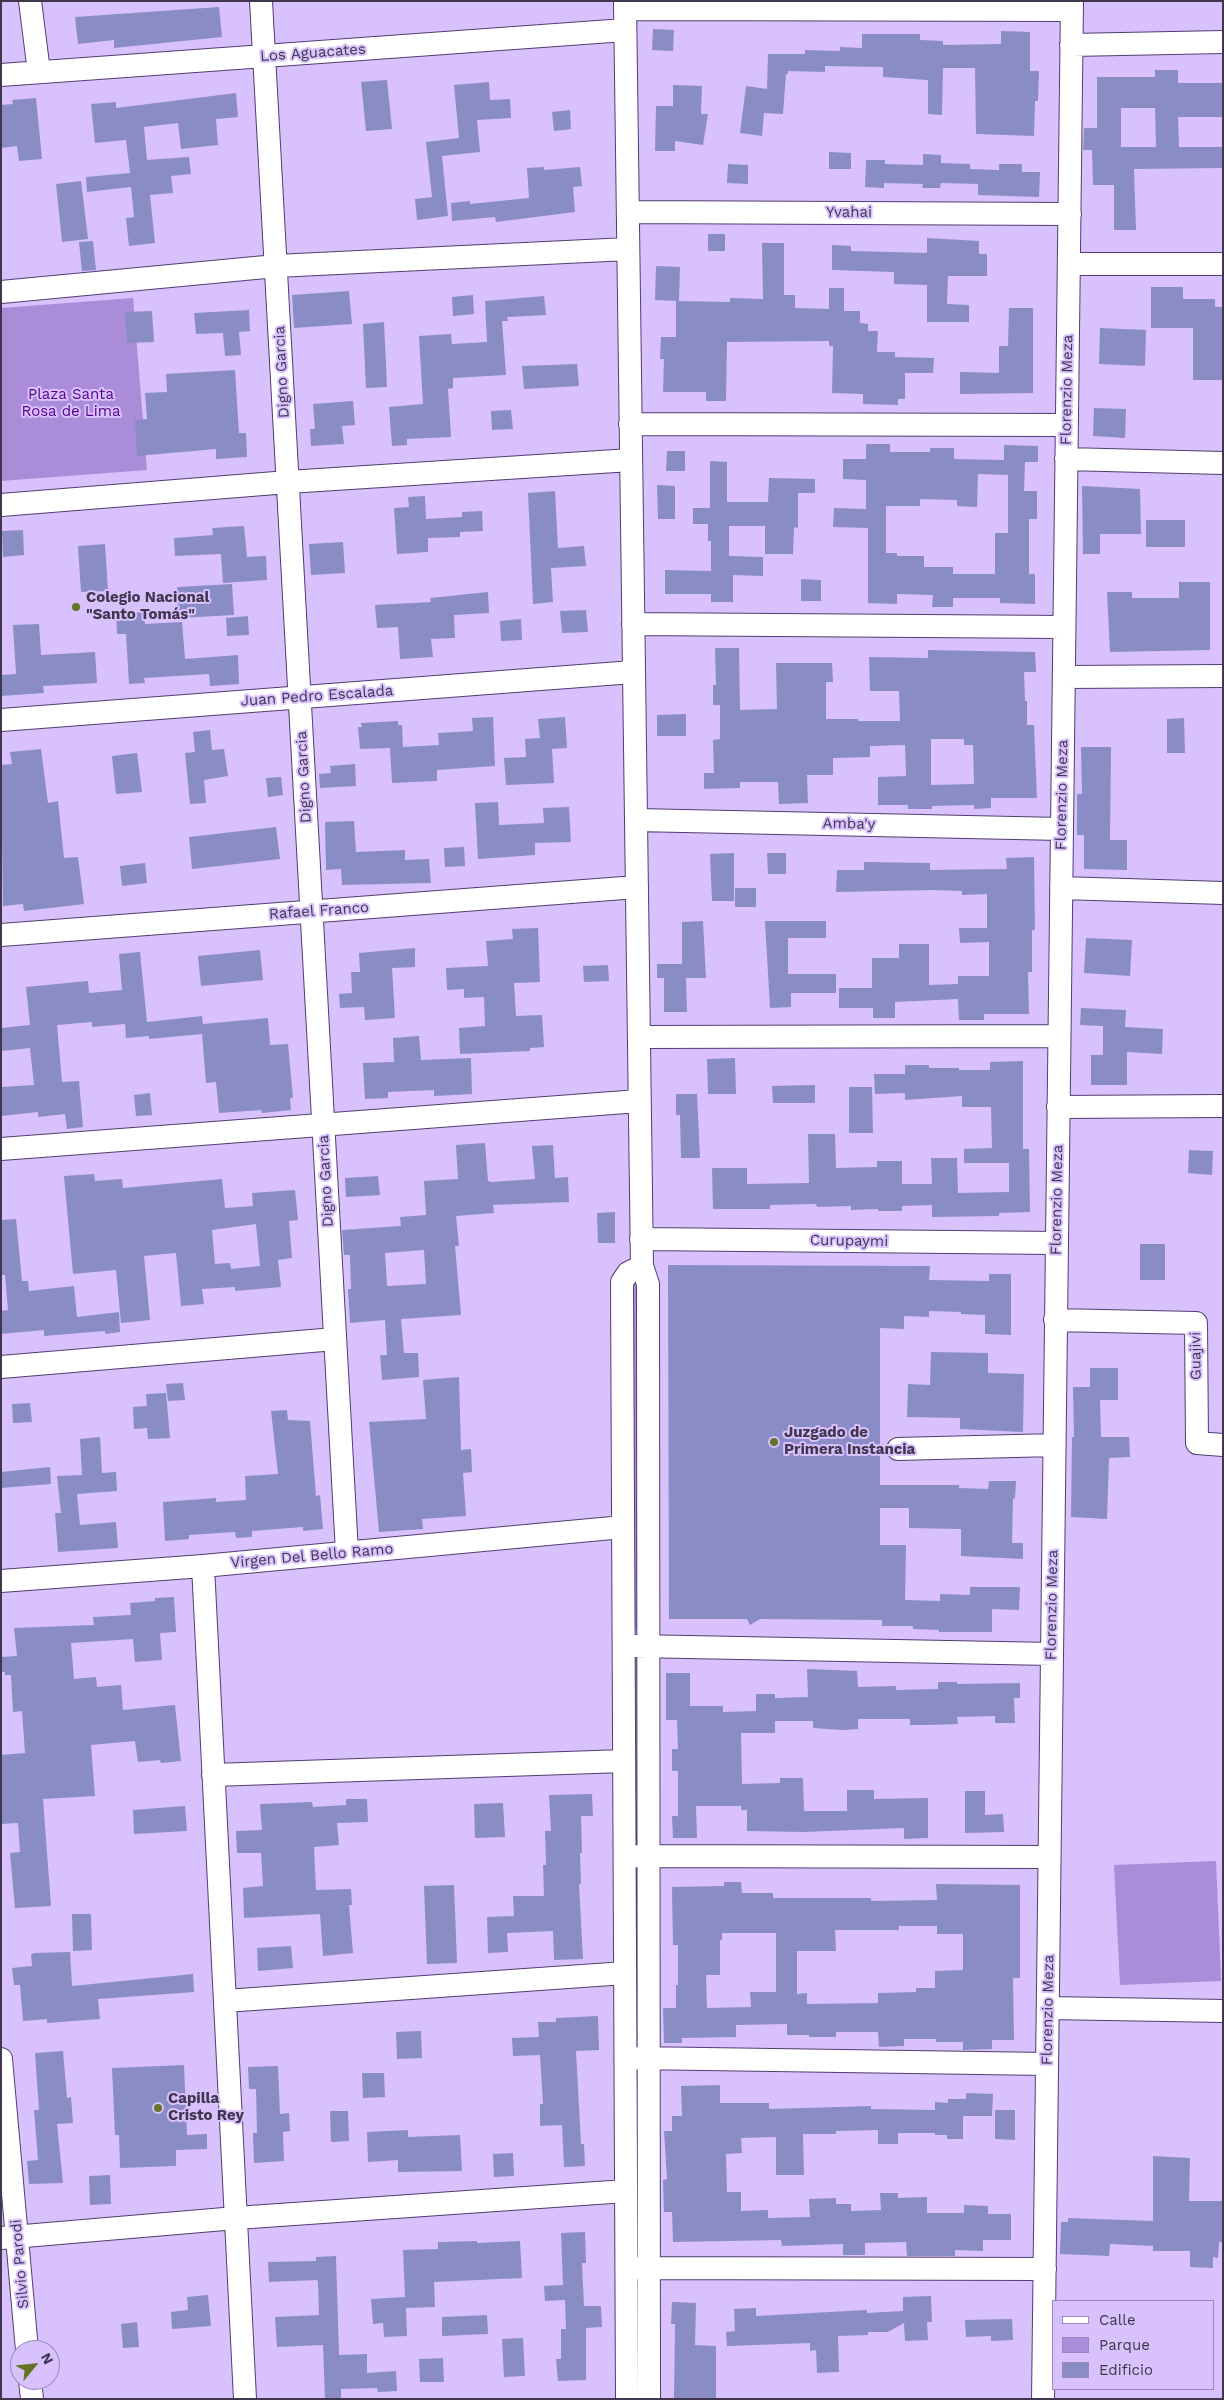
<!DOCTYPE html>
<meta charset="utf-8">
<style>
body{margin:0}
#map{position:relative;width:1224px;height:2400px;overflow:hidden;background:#d8c1fd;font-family:"Work Sans",sans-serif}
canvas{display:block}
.frame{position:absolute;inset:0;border:2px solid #40374f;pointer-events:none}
.legend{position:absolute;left:1052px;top:2300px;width:162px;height:90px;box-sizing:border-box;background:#d8c1fd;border:1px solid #9b8ab7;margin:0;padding:6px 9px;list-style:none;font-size:15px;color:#40374f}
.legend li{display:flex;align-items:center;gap:10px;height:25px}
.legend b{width:25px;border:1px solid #9b8ab7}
.north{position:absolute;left:10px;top:2340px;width:50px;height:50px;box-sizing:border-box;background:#d8c1fd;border:1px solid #9b8ab7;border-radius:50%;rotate:62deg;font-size:14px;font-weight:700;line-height:20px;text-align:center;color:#40374f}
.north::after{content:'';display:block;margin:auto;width:18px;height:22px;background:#617524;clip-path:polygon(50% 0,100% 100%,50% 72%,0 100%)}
</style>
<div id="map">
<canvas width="1224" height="2400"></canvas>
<div class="frame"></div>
<ul class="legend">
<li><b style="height:6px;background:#fff"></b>Calle</li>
<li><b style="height:14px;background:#aa8cd8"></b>Parque</li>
<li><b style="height:14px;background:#8a8cc6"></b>Edificio</li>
</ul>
<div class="north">N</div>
</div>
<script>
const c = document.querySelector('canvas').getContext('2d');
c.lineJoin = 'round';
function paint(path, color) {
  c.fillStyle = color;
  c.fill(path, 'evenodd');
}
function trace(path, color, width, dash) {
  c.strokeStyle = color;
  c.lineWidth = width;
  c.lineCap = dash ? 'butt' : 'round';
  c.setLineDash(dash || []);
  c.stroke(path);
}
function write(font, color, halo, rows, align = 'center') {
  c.font = font + ' "Work Sans",sans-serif';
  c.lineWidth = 4;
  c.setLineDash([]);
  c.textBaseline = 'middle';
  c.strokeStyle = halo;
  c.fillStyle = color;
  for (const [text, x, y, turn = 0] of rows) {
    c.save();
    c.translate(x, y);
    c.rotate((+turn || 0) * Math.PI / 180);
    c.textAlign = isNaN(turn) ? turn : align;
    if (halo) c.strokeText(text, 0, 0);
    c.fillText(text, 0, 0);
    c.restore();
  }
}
paint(new Path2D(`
 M133 298 147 470 1 481V308Z
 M633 1282H638L639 1630 635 1631Z
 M635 1659 638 1660V1834H634Z
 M1216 1861 1221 1981 1120 1985 1114 1865Z
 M636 1872H638V2042H636L634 1874Z`), '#aa8cd8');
paint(new Path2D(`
 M219 7 222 37 114 48V40L78 44 75 17Z
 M653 29 674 30 673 51 652 50Z
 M1001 31 1030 32V71H1039L1038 101H1035L1034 136 976 134 975 68H943L942 115 928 114V80L883 77V67L825 66V72L788 71V74H786L783 114 764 113 762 136 740 133 746 86 767 89 768 54H805V50L840 51V47L862 48V34H920V40L943 41V45L1001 44Z
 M1155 70H1178V83H1223V117H1178L1179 147H1223V168L1134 169 1136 230H1114V185H1093L1092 150H1083L1084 128H1097V77H1155ZM1121 108H1155L1156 147H1121Z
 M387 80 392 129 366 131 361 82Z
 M489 82 490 100 510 99 511 118 477 120 480 152 442 156 448 216 417 220 415 199 432 197 426 142 459 138 454 85Z
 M673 85 702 86 701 114H708L703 145 675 141V151H655L656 106H673Z
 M236 93 238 117 216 119 218 145 181 149 178 123 144 127 147 160 189 157 191 174 171 176 173 193 150 195 155 243 129 246 126 218 134 217 131 187 87 192 86 177 130 173 126 140 95 143 91 104 116 102V108Z
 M36 98 42 159 19 161 17 146 1 148V105L13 104 12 100Z
 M570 110 571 129 554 131 552 112Z
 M829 152 851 153V169H829Z
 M923 154 941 155V163L970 164V169L999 170V164H1022V172H1040L1039 197 978 195V184L941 183 940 188H922L923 184 884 183V188L865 187 866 160H885V164L923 165Z
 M728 164 748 165V184L727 183Z
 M544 167V170L580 167 582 186 573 187 575 212 496 222 495 217 452 221 451 203 470 201V204L529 198 527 168Z
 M81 181 88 239 62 242 56 184Z
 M708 234H725V251H708Z
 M927 238 979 241V254H987V276H948L947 304 969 305V322H927V285L894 284V272L832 270V245L851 246V251L927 253Z
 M93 241 96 270 82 271 79 242Z
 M762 243H784V295H795V308L829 309V288H844V311H860V323L868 324V331H878L877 352H895V357L934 358 933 373H905V399H898V405L863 404V394L832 393 833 346H829V341L727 342 726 401H706V392H663L664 359H660L661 337H676V301L730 302V298L763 299Z
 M656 266 680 267 679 301 655 300Z
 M1151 287H1183V299H1215V307H1223V380H1193V328H1151Z
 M349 291 352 324 294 328 292 295Z
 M473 295 474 314 453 316 452 297Z
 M544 296 546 315 507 317 508 321H502L506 375 453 378V388L448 389 451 437 407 439V445L392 446 389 407 423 404 419 336 451 334 452 344 487 342 485 301Z
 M1009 308H1033V393L960 394V372L999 373V346H1008Z
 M249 310 250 331 239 332 241 355 225 356 223 333 196 334 194 313Z
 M152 311 154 342 127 343 125 312Z
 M384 322 387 387 366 388 363 324Z
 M1100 328 1146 330 1145 366 1099 364Z
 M577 364 579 386 524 389 522 366Z
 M235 370 239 433H246L247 457 216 459V449L137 456 135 420 147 419 145 393 167 392 166 374Z
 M353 401 355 425 342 426 344 444 311 446 310 429H315L313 404Z
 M1094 408 1126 409 1125 438 1093 436Z
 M511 410 513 429 492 430 491 411Z
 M866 444H890V452H930V448H954V459L1004 460V445L1038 446V462H1025L1024 491H1037V519H1029V574H1035V604L1000 603V598H953V607H932L933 595 897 594V604L868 603V528L833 527 834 508 866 509V480L843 479V459H866ZM978 474 1008 475V533H995V574H953V567H924V556H897V553H886V506H920V499L957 500V506L977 507Z
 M667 451H685V471H666Z
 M710 461 727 462V502H768L769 478 815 479V493H798V528L794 527 793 554H765V526H729V556L763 557V576L733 575V602H711V594H665V570L711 571V541H708V524H693V508H710Z
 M657 485 675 486V519H658Z
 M1082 486 1140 489 1141 534H1100V554H1083Z
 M555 491 558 548 584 546 586 566 551 568 553 602 533 604 528 493Z
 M425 496 426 519 462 517V512L482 511 483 531 460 532V537L428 538V552L397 554 394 508 409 507 408 497Z
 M1146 520H1185V547H1146Z
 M244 526 247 557 266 556 267 580 223 583 221 554 175 556 174 538 213 535 212 528Z
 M23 530 24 555 3 557 2 531Z
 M343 542 345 573 311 575 309 544Z
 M105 544 108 591 81 592 78 546Z
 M801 579 821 580V601H801Z
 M1179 582H1210V650L1110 652 1107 592H1132V598H1179Z
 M232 584 234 615 179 618 177 587Z
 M488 592 489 613 454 615 455 638 431 639 433 657 400 659 398 627 377 628 375 605 431 602 430 598Z
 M586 610 588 632 562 633 560 611Z
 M144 612 145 624 182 622 185 659 238 655 239 684 210 686 209 674 144 678 145 683 129 684 126 634H117L116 614Z
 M248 616 249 635 227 636 226 618Z
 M521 619 522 640 501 641 500 621Z
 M39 624 41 655 95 652 97 683 43 686 44 693 1 696V675L16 674 13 625Z
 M715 648H739L740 710 777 709 776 663H832L833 682H826V719H858V721H900L899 691H870L869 657 928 658V650L1035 652 1036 672H1024L1025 701H1027V725H1034L1037 798H991V808L974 809V805L932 806V809H908V805H878V777L906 776 905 745 870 746V757L833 758V775H807L808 803 779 804 778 782H740V788L704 789V773H714L713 740 720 739V705H713V685H716ZM931 739H964V745H973L974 784 931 785Z
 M686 714V736H657V715Z
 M493 717 495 766 437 770V781L392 783 390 748 360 749 358 727H362L361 723 398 721V725H402L403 747 439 745 438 733 473 731 472 718Z
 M565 717 567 748 552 749 554 783 506 785 504 758 526 757 525 739 540 738 538 719Z
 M1184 718 1185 753H1167V719Z
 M210 730 212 750 224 749 228 776 204 780 206 803 190 804 185 753 195 752 193 732Z
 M1081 747H1111L1110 840H1127V870L1084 869V835H1077V794H1082Z
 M41 749 48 803 58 801 64 858 78 857 84 904 24 911 23 904 3 906 1 765 12 764 10 752Z
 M137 753 142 792 116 794 112 756Z
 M355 764 356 786 320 788 319 774 331 773 330 766Z
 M281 777 283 795 268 797 266 778Z
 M498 802 499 825 544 823 543 808 569 807 571 842 535 843V855L478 859 475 803Z
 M354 821 356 852 405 850V860L429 859 431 883 342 885 341 869 326 870 325 822Z
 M276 827 280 859 192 869 189 837Z
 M464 847 465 866 445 867 444 848Z
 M734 853V901H712L710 854Z
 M767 853H786V874H768Z
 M1034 857 1035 930H1032V972H1028L1029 1014H984V1020H959L958 999 895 1002V1018H873V1008H839V988H872V958H899V944H929V985L958 984V976H989V942L960 943 959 928H987V894L962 895V891L933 890 836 892 837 870H864V862L930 863V870L1007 869 1006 858Z
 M145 863 147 883 122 886 120 866Z
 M735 888H756V907H735Z
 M703 921 706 978H686L687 1012H664V978H657V964H682V922Z
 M765 921H826V938H788V974H836V993H791V1007L770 1008Z
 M538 928 540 982 514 983 516 1016 542 1015 544 1047 530 1048V1051L460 1054 459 1028 485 1026 484 997 464 998V989L447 990 446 968 488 966 486 941 513 939 512 929Z
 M1086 938 1132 940 1130 976 1084 973Z
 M415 948V967L392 968 395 1018 365 1020 364 1007 340 1008 339 994 352 993 351 972H360L359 953Z
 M260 950 263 980 201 986 198 956Z
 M140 952 147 1022 202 1016 203 1024 268 1018 270 1045 288 1044 293 1098H290L291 1110 262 1113 261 1110 219 1113 216 1082 206 1083 202 1034 149 1039V1036L126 1038 125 1024 92 1027V1022L57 1025 62 1082 79 1081 83 1127 67 1129 65 1114 38 1117V1112L1 1116V1087L34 1085 30 1048 1 1051V1028L30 1025 26 987 88 981 89 993 122 990 119 954Z
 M608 965 609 981 584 982 583 966Z
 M1081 1008 1126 1010 1125 1027 1163 1029 1162 1054 1127 1052V1085H1091V1055H1103V1026L1080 1025Z
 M419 1036 421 1060 471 1058 472 1094 434 1096V1090L388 1092V1098L365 1099 363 1063 394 1062 393 1038Z
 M735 1058 736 1094H708L707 1059Z
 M1023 1061V1149H1029L1030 1212 999 1213V1216L932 1217V1205L902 1206V1211H878V1209L851 1210V1206L817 1207 816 1204 770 1205V1209H713L712 1168H747V1184L809 1183 808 1134H835L836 1168 877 1167V1161H902V1184H932L931 1158H957L958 1193 1009 1192V1163H964V1149L992 1148 991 1107H962V1096L905 1100V1093L875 1094 874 1074H905V1065H929V1068H959V1070H990V1062Z
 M815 1085V1103H773L772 1086Z
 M849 1087H872L873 1133H849Z
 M150 1093 152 1115 136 1116 134 1095Z
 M676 1094H697L700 1158H681L680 1115H676Z
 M485 1143 488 1181 492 1182 535 1179 532 1146 553 1145 555 1178 568 1177 569 1202 493 1205 494 1213 456 1216 459 1246H455L461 1315 401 1319 404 1353H418L419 1377 382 1380 380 1355H387L385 1320 350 1323 348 1289H351L350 1255H344L342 1230 401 1226 400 1217 426 1215 424 1181 458 1179 456 1145ZM424 1250 426 1284 387 1286 385 1253Z
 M1189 1150 1213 1151 1212 1175 1188 1173Z
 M94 1174 95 1181 122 1179 123 1188 222 1179 225 1208 253 1206 252 1193 295 1190 298 1220 289 1221 292 1258 278 1260 281 1287 235 1291V1287L202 1289 204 1304 181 1306 176 1253 144 1256 150 1320 121 1323 116 1270 73 1274 64 1176ZM256 1224 260 1266 231 1269 230 1263 215 1264 212 1230Z
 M378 1176 380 1195 346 1197 345 1178Z
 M615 1212V1243H598L597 1213Z
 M16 1219 22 1281H28L29 1291 74 1286 77 1317 119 1312 120 1332 105 1334V1331L44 1336V1330L1 1334V1311L8 1310 5 1275H1V1220Z
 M1140 1244H1165V1280H1140Z
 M668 1265 930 1266 929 1280 989 1281V1274H1011V1335L985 1334V1315L961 1314V1312L929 1311V1317L904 1316V1329L880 1328V1485H959V1488L988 1489 989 1481H1016L1015 1499 1013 1498 1012 1543H1023V1559L961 1556V1529L909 1528V1508H880V1545H906L905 1600 940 1601V1594L970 1595V1587H1020L1019 1610 992 1609V1632H939V1630L913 1629V1626H882V1620L760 1619 750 1625 747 1619H669Z
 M931 1352 988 1353V1373L1024 1374 1023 1432 960 1429V1418L907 1417 908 1384 930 1385Z
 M1090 1368H1118V1400H1100L1101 1437H1129L1130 1457 1109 1458 1107 1519 1071 1517 1072 1437H1074L1073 1387H1090Z
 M459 1377 461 1450 471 1449 472 1472 463 1473 466 1516 422 1519 423 1529 379 1532 369 1422 426 1419 423 1380Z
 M183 1383 185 1400 168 1401 166 1384Z
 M166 1393 170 1438 148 1439 147 1428 134 1429 133 1407 147 1406 146 1394Z
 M30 1403 32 1422 13 1423 12 1404Z
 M287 1410 288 1420 310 1421 316 1496 320 1495 323 1529 303 1531V1527L252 1531V1537L236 1538 235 1532 189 1535V1539L165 1541 163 1502 216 1498V1502L246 1500 245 1476 278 1474 271 1411Z
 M100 1437 102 1473 116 1472 117 1491 77 1494 80 1525 116 1522 118 1548 58 1552 55 1513H61L57 1476 82 1475 80 1439Z
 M50 1467 51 1484 1 1488V1472Z
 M174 1597 176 1632 160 1633 162 1660 135 1662 133 1639 71 1643 74 1679 96 1677 97 1687 121 1685 123 1710 175 1705 181 1761 161 1763 160 1760 138 1762 135 1741 91 1745 95 1796 43 1799 51 1906 15 1908 10 1853 20 1852 18 1823 1 1824V1755L25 1753 22 1711 13 1712 11 1675H5V1672H1V1657L17 1656 14 1628 94 1625 93 1617 131 1615 130 1603 155 1601V1598Z
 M807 1669 857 1671 858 1687 896 1686V1690L938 1689V1682H957V1684L1020 1683V1698H1014L1015 1723H995V1716L957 1717 958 1724 929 1725H910V1719H858V1729L843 1730 813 1728V1721H775V1733H741L742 1784 780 1783V1778H803L804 1811H847V1790H874V1799L928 1798V1838L904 1839V1828L804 1832 747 1831V1810H741V1806H696L697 1838H673L672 1816H678V1771H672V1749H678L677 1720H666V1673H690V1706H723V1712L756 1711V1694H775V1698L808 1697Z
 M965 1791H985V1815L1003 1814 1004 1832 965 1833Z
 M592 1794 593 1816H581L582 1853H580L581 1884H579L583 1959 554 1960 553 1931 507 1933 508 1952 488 1953 487 1917 514 1916 513 1896H544L543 1865H546L545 1831H551L549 1795Z
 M346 1799H367L368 1822 337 1823 339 1845 314 1847 316 1890 351 1889 352 1905H349L353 1953 323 1956 320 1914 244 1918 243 1888 263 1886 261 1853H237L236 1831 262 1830 260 1804 312 1802 313 1807 346 1805Z
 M503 1803 505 1837 475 1838 474 1804Z
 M185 1806 187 1831 134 1834 133 1810Z
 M724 1882H741L742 1893H773V1898H871V1901L937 1900 936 1884 1020 1885V1978H1013L1014 2040H992V2049L963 2050V2042H936V2039H904V2046L879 2047 878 2032H836V2037H809V2035H787V2024L736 2025V2037L682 2038V2043H664L663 2008H676V1985H678V1945H673L672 1887 724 1886ZM899 1926H937V1934H963V1970L935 1971V1988H916V1992L878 1993V2003L807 2004V1993L797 1994V1951H836L835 1930H899ZM722 1933H776V1992H750L751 2007 707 2008 706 1975H720V1940H722Z
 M454 1885 457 1963 427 1964 424 1886Z
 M72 1914H91L92 1950 73 1951Z
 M291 1946 293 1968 258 1971 257 1948Z
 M70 1952 72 1986 193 1974 194 1992 98 1999 100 2019 47 2023V2019L23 2021 20 1985H14L12 1968 32 1966 31 1955 34 1953Z
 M598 2016 599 2050 576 2051 581 2144H584L585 2166 564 2167 562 2125 540 2126V2104H543L540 2055 513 2056 512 2038 539 2037 538 2022H556V2018Z
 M421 2031 422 2058 397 2059 396 2032Z
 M63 2051 67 2098 71 2097 73 2123 57 2124 63 2183 29 2184 27 2161 38 2160 34 2110H39L35 2053Z
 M184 2065 187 2135 207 2134V2149L176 2150V2166L120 2168 119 2135H115L112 2068Z
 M278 2066 280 2114 289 2113 290 2131 283 2132 284 2161 254 2163 253 2133H257L256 2089H249L248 2067Z
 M362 2073H384L385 2097 363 2098Z
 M720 2085V2103H769V2109L871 2106V2109L935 2110V2102L948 2103V2099H966V2093L993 2094 992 2116H963V2139H947V2135H935V2133H898V2144H878V2130L836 2131V2134H803L804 2175H776V2137L741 2138 742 2153 726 2154 727 2192H741V2211L768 2210V2218L810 2217 809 2199 836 2198V2204H851V2211L881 2210 880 2193H898V2198L927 2197V2213H964V2205L988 2206V2214H1011V2240H983V2251L955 2250V2256H907L906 2242 865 2243V2255H843V2244L782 2246 781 2240 673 2242 672 2212H664L663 2180 667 2179 664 2131H672V2116H682L681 2086Z
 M995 2110H1015V2140L995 2139Z
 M330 2111H348L349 2141 331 2142Z
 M408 2130V2137L460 2135 462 2171 398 2172V2160L368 2162 367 2132Z
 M513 2153 514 2176 494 2177 493 2154Z
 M1153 2156 1190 2158 1189 2201H1223V2242H1219L1218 2258 1213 2257V2268L1190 2267V2251H1153V2246L1110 2244 1109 2256 1060 2254 1061 2222H1068V2218L1153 2221Z
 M110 2175 111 2204 90 2205 89 2176Z
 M585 2232 586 2263H582L584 2306H601L602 2327 586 2328V2380L558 2381 556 2359H561V2329H566L565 2300 545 2301 544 2286 563 2285 561 2233Z
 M477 2241V2243L520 2241 522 2278 434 2282 435 2307 406 2308 407 2336 384 2337 383 2323 373 2324 371 2299 405 2297 403 2250 438 2249V2242Z
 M336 2256 339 2355 367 2354V2373L396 2371 397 2391 378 2392 377 2388 341 2389V2399H325L323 2345 277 2347 275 2317 319 2315 318 2282 317 2280 269 2282 268 2262 316 2261V2257Z
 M208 2295 211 2326 172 2329 171 2312 188 2310 187 2297Z
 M931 2296 932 2322H927L928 2340 905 2341 904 2323 888 2332H868V2335L838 2336 839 2372 817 2373 816 2350 810 2351V2343L727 2346 726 2332 735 2331 734 2309 756 2308V2316L867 2310V2313L903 2311V2297Z
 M672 2302 696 2303 695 2345 716 2346V2399H674L675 2324H671Z
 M487 2315 488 2334 442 2336V2317Z
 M1012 2319 1013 2340 991 2341V2336L966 2337 965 2320Z
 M137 2322 139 2347 123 2348 121 2324Z
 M523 2338 525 2376 504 2377 502 2339Z
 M443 2358 444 2382H420L419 2359Z`), '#8a8cc6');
const minor = new Path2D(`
 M30 1 39 72
 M261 1 347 1552
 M625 1 642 1266 648 1284 649 2399
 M625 9 1072 10
 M1071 45 1223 42
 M1 75 625 30
 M628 212 1070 214
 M1069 264H1223
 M1 292 276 266 628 249
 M630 424 1067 425
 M1066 459 1223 463
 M1 505 288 482 631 460
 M633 624 1064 627
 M1064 677 1223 676
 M1 720 633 672
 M636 820 1062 829
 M1061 888 1223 893
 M1 935 637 887
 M639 1037 1059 1036
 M1058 1107 1223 1106
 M1 1149 639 1101
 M641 1239 1056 1243
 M1055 1320 1196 1323 1197 1443 1223 1445
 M1 1367 335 1339
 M898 1449 1054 1445
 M203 1566 245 2399
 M1 1581 203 1566 623 1527
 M635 1646 1052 1654
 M213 1775 624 1761
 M633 1856 1049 1857
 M225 2001 625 1973
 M1048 2008 1223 2011
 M636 2058 1047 2064
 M1 2059 27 2350
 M1 2238 236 2218 626 2191
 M633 2268 1045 2269
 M30 2380 32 2399
 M627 2399 622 1282 628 1273 642 1266
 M1043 2399 1072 1`);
trace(minor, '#523d70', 24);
trace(minor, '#fff', 22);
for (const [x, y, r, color] of [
 [76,607,5,"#617524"],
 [774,1442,5,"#617524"],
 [158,2108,5,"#617524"]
]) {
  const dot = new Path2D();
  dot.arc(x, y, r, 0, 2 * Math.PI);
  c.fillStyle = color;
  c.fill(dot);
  trace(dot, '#d8c1fd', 2);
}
write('15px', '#40374f', '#d8c1fd', [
 ["Los Aguacates",313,53,-4],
 ["Yvahai",849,213],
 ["Digno Garcia",282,372,-93],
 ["Florenzio Meza",1067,390,-89],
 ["Juan Pedro Escalada",317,696,-4],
 ["Digno Garcia",304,777,-93],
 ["Florenzio Meza",1062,795,-89],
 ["Amba'y",849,824,1],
 ["Rafael Franco",319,911,-4],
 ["Digno Garcia",326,1181,-93],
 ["Florenzio Meza",1057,1200,-89],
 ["Curupaymi",849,1241,1],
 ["Guajivi",1196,1356,-91],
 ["Virgen Del Bello Ramo",312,1556,-5],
 ["Florenzio Meza",1052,1605,-89],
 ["Florenzio Meza",1048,2010,-89],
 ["Silvio Parodi",20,2264,-95]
]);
write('15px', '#54008f', '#d8c1fd', [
 ["Plaza Santa",71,395],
 ["Rosa de Lima",71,412]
]);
write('bold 15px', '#40374f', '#d8c1fd', [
 ["Colegio Nacional",86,598],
 ["\"Santo Tomás\"",86,615],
 ["Juzgado de",784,1433],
 ["Primera Instancia",784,1450],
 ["Capilla",168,2099],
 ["Cristo Rey",168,2116]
], 'left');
</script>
